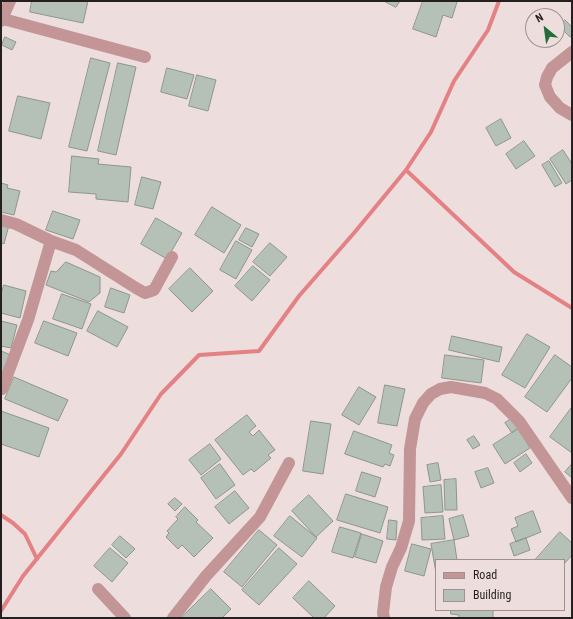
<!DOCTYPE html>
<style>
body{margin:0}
#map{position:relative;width:573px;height:619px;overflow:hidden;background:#eddedd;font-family:"Roboto Condensed",sans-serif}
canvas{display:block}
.frame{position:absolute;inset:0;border:2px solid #251f1f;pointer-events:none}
.legend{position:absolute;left:435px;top:559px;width:130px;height:52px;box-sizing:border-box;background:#eddedd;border:1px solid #9d9291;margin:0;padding:5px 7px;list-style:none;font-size:12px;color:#251f1f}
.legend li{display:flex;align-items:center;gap:8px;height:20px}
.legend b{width:20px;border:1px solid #9d9291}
.north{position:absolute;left:525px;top:8px;width:40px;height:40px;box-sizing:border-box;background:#eddedd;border:1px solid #9d9291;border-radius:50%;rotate:331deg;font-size:11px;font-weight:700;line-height:16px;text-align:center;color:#251f1f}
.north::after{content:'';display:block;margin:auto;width:14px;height:18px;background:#246c3a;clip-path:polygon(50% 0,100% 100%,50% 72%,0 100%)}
</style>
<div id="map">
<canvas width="573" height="619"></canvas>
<div class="frame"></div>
<ul class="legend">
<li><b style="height:5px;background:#c39596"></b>Road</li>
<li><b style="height:11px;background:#b5c0b7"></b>Building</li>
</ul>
<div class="north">N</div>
</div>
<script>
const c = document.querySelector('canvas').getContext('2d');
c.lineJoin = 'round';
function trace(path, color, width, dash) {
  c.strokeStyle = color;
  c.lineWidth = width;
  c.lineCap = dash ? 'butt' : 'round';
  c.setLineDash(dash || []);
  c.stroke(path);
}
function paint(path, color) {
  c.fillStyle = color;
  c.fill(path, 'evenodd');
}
trace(new Path2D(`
 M406 170 514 272 572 308
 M1 515 13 523 25 534 37 559
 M1 611 23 576 121 454 161 394 199 355 259 351 299 296 354 233 406 170 431 132 454 81 488 30 499 1`), '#e48184', 4);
const building = new Path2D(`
 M32 1H88L83 23 30 12Z
 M384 1H400L396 7Z
 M423 1H455L457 2 452 18 443 15 436 37 413 29Z
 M565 20 572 27V36L570 37 559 26Z
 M5 37 16 42 12 50 2 45Z
 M91 58 110 63 87 151 69 147Z
 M118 63 136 67 116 155 98 151Z
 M167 68 194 75 187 99 161 92Z
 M197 75 216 80 208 111 189 106Z
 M18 96 50 103 41 139 9 131Z
 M501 119 511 138 496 146 486 128Z
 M524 141 535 156 516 169 506 154Z
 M563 150 572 164V180L566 184 550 159Z
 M72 156 99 159 98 164 131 167 128 202 96 199V194L69 192Z
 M549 161 562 183 555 187 542 165Z
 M142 177 161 182 153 209 135 205Z
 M1 183 8 185 7 188 20 191 14 215 1 212Z
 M212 207 241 225 224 253 195 235Z
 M53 211 80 220 73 239 46 230Z
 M156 218 182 233 167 259 141 244Z
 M1 223 9 225 4 244 1 243Z
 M246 228 259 234 252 247 239 240Z
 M236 241 252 250 236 279 220 270Z
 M270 243 287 257 270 276 253 262Z
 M66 262 100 277V293L89 302 46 285 51 271 56 272Z
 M253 266 270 280 252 301 235 286Z
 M190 268 213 291 192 312 169 289Z
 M4 285 26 291 20 318 1 313V295Z
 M111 288 130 295 124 313 105 307Z
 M62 294 91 304 82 329 53 319Z
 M98 311 128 327 117 347 87 331Z
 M1 321 17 325 11 348 1 346Z
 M44 321 77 333 68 356 35 343Z
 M527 334 550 347 525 388 502 375Z
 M452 336 502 347 499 362 449 350Z
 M1 351 11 355 1 377Z
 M445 355 484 360 481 383 442 378Z
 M555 355 572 367V378L547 412 525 397Z
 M14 377 68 400 58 421 5 399Z
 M385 385 405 389 397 426 378 423Z
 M359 387 376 397 359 425 342 415Z
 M572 407V453L550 437Z
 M1 411 49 428 39 457 1 444Z
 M247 415 256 426 249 432 253 436 259 430 275 450 268 455 271 458 254 472 251 469 243 475 215 440Z
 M511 419 518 428 512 433 505 423Z
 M311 421 331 424 323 474 303 471Z
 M518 429 530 448 505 464 493 445Z
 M354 431 392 445 389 453 394 455 390 466 385 464 383 467 345 454Z
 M474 436 480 445 473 449 467 440Z
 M210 444 221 459 201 475 189 460Z
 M526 454 532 463 520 472 514 463Z
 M438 463 441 480 430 482 427 465Z
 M220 464 235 485 216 499 201 478Z
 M572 464V478L565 472Z
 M488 468 494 483 481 488 475 472Z
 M362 472 381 478 375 497 356 491Z
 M456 479 457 510H445L444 480Z
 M441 485 443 512 425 513 423 487Z
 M235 491 249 508 229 524 215 507Z
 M346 494 388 507 380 533 337 520Z
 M309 495 333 521 316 537 292 511Z
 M175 498 182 504 175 511 168 504Z
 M185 507 198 520 196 522 213 538 194 557 182 545 178 549 166 537 169 533 167 531 178 519 176 517Z
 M533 511 541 532 516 542 511 529 518 526 515 518Z
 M463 515 469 536 454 540 449 519Z
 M290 516 317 538 302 557 274 536Z
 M443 516 445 539 422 540 421 518Z
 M389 520 397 521 396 540 387 539Z
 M340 527 361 533 353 558 332 552Z
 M259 530 277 545 242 587 224 572Z
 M560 532 572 543V555L564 564V560H535Z
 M362 534 383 541 376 563 355 557Z
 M120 536 135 549 126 558 112 545Z
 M526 538 530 550 514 556 510 544Z
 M454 540 457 560H436V573L431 544Z
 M412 544 431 549 424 576 405 571Z
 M110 548 128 563 112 582 94 566Z
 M279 548 297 564 259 605 242 590Z
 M309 581 335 606 324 618H314L293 598Z
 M211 589 231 609 222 618H181Z
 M451 610H493V618H459V615L451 614Z`);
paint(building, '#b5c0b7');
trace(building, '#8c968e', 1);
trace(new Path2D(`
 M1 16 7 20 145 57
 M1 21 10 1
 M572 52 552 68 547 77 545 85 550 97 560 108 572 115
 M1 220 16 224 51 241 76 250 136 288 145 293 154 290 172 257
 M2 389 28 320 51 241
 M98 589 125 618
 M173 618 206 576 260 517 289 463
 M384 618 383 613 386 587 392 567 401 548 409 521 410 449 415 419 423 403 431 394 440 389 451 387 485 393 497 399 519 421 572 498`), '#c39596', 12);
</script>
